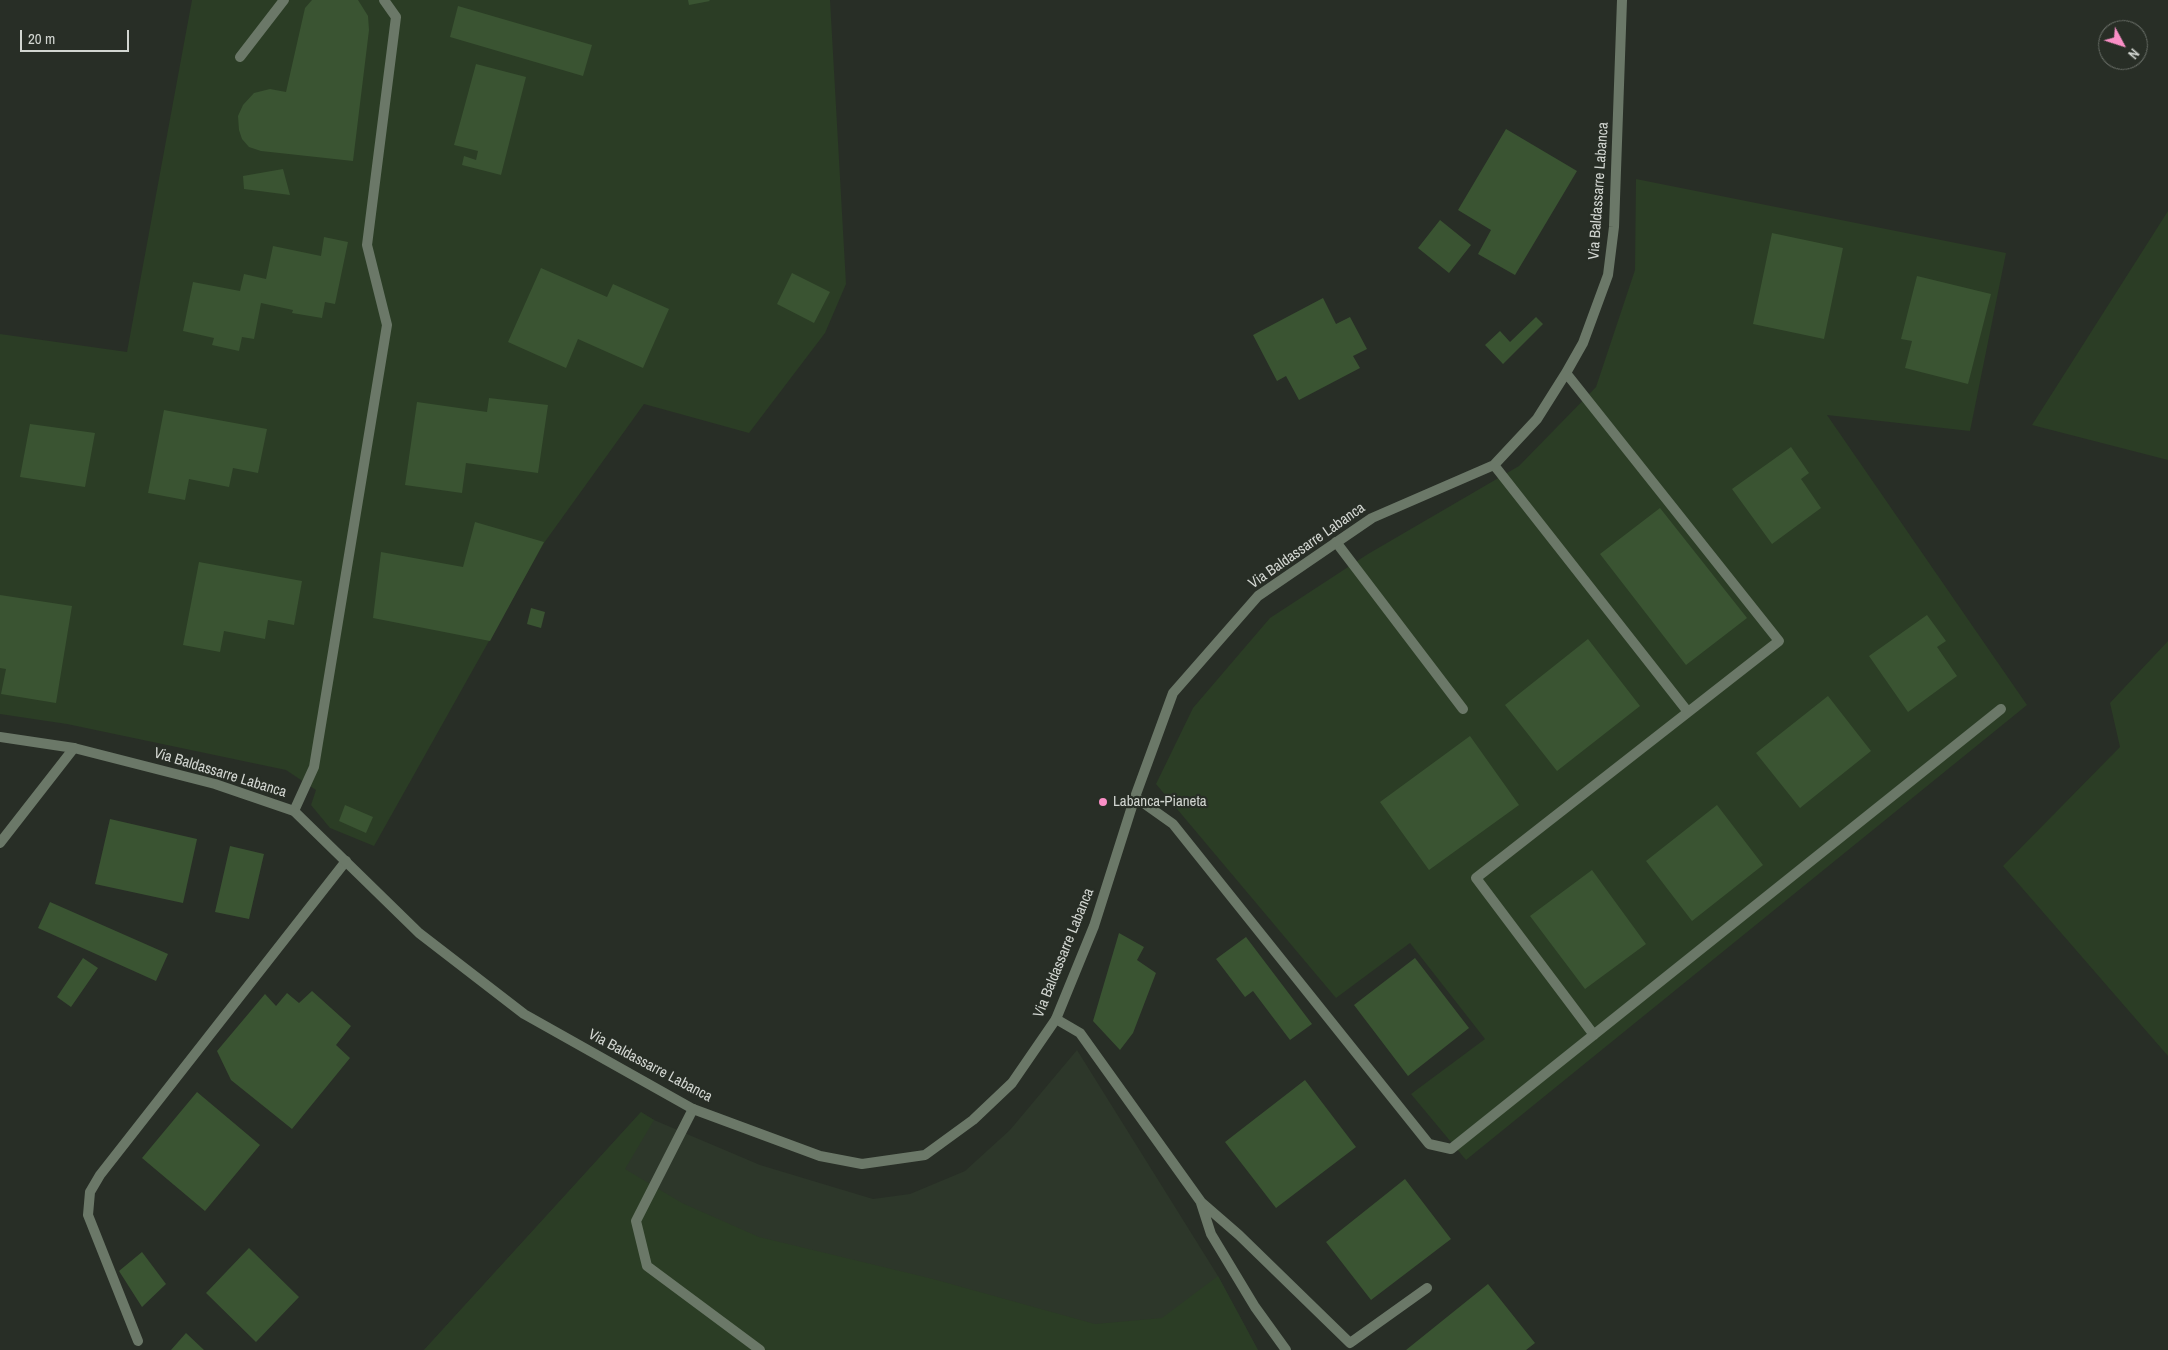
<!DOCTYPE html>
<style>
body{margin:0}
#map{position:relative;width:2168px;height:1350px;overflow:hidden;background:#282e26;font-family:"Archivo Narrow",sans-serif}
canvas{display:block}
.north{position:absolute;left:2098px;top:20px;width:50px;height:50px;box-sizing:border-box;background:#282e26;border:1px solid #6c716a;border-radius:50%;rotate:130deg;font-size:14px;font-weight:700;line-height:20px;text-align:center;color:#d2d6d1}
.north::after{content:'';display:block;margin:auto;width:18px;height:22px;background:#fa8fc6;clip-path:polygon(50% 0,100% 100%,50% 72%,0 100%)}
.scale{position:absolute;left:20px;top:30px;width:109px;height:22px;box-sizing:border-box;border:2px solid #d2d6d1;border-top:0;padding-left:6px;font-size:15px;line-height:18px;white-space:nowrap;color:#d2d6d1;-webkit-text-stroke:4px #282e26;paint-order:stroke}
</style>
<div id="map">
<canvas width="2168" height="1350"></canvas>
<div class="north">N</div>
<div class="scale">20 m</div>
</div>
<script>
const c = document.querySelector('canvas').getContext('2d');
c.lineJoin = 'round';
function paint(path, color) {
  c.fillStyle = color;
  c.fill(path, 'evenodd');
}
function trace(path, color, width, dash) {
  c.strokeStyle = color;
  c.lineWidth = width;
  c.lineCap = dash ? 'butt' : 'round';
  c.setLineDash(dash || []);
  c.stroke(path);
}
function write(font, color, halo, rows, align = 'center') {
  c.font = font + ' "Archivo Narrow",sans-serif';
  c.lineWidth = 4.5;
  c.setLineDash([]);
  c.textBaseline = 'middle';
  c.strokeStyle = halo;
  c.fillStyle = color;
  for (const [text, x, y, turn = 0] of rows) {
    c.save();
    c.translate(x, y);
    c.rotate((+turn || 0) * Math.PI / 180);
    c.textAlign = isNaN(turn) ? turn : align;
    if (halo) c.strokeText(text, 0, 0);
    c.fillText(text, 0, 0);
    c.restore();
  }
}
paint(new Path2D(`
 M1077 1050 1218 1276 1258 1350H424L641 1112 654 1120 760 1165 873 1199 910 1194 965 1171 1010 1130Z`), '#2d372a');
paint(new Path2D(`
 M192 0H830L846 284 825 333 749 433 644 404 544 543 374 846 330 828 311 805 316 790 286 770 67 724 0 714V334L127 352Z
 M1636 179 2006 253 1970 431 1827 415 2027 705 1466 1160 1411 1094 1485 1039 1410 943 1336 998 1156 784 1193 708 1270 618 1368 554 1519 466 1596 387 1635 270Z
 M2168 211V460L2032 425Z
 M2168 641V1056L2003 866 2120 747 2110 703Z
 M641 1112 654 1120 625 1169 682 1203 759 1237 933 1279 1095 1324 1162 1318 1218 1276 1258 1350H424Z`), '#2b3d25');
paint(new Path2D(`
 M312 0H358L368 16 369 30 353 161 261 151 249 147 242 139 239 130 238 116 243 105 254 93 270 89 286 92 305 8Z
 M688 0H709L710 1 689 5Z
 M458 6 592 45 583 76 450 37Z
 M476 64 526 77 501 175 462 165 464 156 476 160 478 151 454 145Z
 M1506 129 1577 171 1515 275 1478 254 1491 230 1458 210Z
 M283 169 290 195 244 189 243 176Z
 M1440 220 1471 245 1449 273 1418 248Z
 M1772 233 1843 248 1824 339 1753 324Z
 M324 237 348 242 335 304 325 302 322 318 292 313 293 310 261 303 254 339 242 337 239 351 212 345 214 338 183 331 193 282 240 291 244 274 266 279 273 246 321 256Z
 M541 268 607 297 613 284 669 309 643 368 578 339 566 368 508 342Z
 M792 273 830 292 814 323 777 304Z
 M1917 276 1991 294 1968 384 1905 368 1912 341 1901 339Z
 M1323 298 1336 324 1350 317 1367 349 1353 356 1360 368 1299 400 1286 376 1277 381 1253 335Z
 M1536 317 1543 324 1503 364 1485 345 1500 331 1510 342Z
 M489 398 548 405 538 473 466 463 462 493 405 485 417 402 487 412Z
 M164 410 267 429 258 473 233 468 229 487 189 479 185 500 148 493Z
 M30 424 95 433 85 487 20 477Z
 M1791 447 1809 473 1801 479 1821 508 1772 544 1732 489Z
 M1660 508 1747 618 1686 665 1600 554Z
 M475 522 544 542 490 641 373 618 381 552 463 567Z
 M199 562 302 581 294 625 268 620 265 639 224 631 220 652 183 645Z
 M0 595 72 606 56 703 1 694 6 669 0 668Z
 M531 608 545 612 541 628 527 624Z
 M1927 615 1946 641 1937 647 1957 676 1908 712 1869 656Z
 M1588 639 1640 706 1557 771 1505 705Z
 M1828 696 1871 751 1800 808 1756 753Z
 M1470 736 1519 805 1429 870 1380 802Z
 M345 805 373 817 366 833 339 821Z
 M1717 805 1763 865 1692 921 1646 861Z
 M110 819 197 839 183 903 95 884Z
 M230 846 264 854 249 919 215 912Z
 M1592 870 1646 944 1585 989 1530 916Z
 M50 902 168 954 156 981 38 928Z
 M1119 933 1144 947 1137 960 1156 973 1133 1033 1120 1050 1093 1021Z
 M1246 937 1312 1024 1290 1040 1253 991 1245 997 1216 959Z
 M83 958 98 968 71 1007 57 997Z
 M1415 958 1469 1028 1408 1076 1354 1005Z
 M312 991 351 1026 336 1045 350 1058 292 1129 231 1080 217 1051 265 994 276 1006 287 993 299 1003Z
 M1305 1080 1356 1147 1276 1208 1225 1142Z
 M197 1092 260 1145 205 1211 142 1158Z
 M1405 1179 1451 1239 1371 1300 1326 1242Z
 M249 1248 299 1297 256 1342 206 1293Z
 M142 1252 166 1284 142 1307 119 1271Z
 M1488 1284 1535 1343 1526 1350H1406Z
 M186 1333 204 1350H171Z`), '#3a5432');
trace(new Path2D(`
 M240 57 284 0
 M1336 542 1463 709
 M294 811 314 767 387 325 367 245 396 17 384 0
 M0 843 74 748
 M1056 1019 1080 1033 1201 1202 1239 1235 1350 1343 1427 1288
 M693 1109 636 1221 647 1266 760 1350
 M1201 1203 1211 1234 1255 1307 1286 1350
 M138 1341 88 1215 90 1192 100 1175 346 861`), '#6b7868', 10);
trace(new Path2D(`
 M1566 373 1779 641 1476 878 1594 1035
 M1494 465 1688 712
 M0 737 74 748 215 784 294 811 419 933 524 1014 693 1109 820 1156 862 1164 925 1155 973 1120 1012 1083 1056 1019 1094 926 1135 797 1173 693 1258 596 1372 518 1494 465 1537 419 1566 373 1583 343 1608 275 1614 227 1622 0
 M1135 797 1173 824 1429 1144 1451 1149 2001 709`), '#6b7868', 10);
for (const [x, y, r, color] of [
 [1103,802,5,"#fa8fc6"]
]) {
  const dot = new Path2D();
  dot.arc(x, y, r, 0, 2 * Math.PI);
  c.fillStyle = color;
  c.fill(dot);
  trace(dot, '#282e26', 2);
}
write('15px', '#d2d6d1', '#282e26', [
 ["Via Baldassarre Labanca",1599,191,-86],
 ["Via Baldassarre Labanca",1307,546,-35],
 ["Via Baldassarre Labanca",220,773,17],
 ["Via Baldassarre Labanca",1064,953,-68],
 ["Via Baldassarre Labanca",650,1066,28]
]);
write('15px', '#d2d6d1', '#282e26', [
 ["Labanca-Pianeta",1113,802]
], 'left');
</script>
